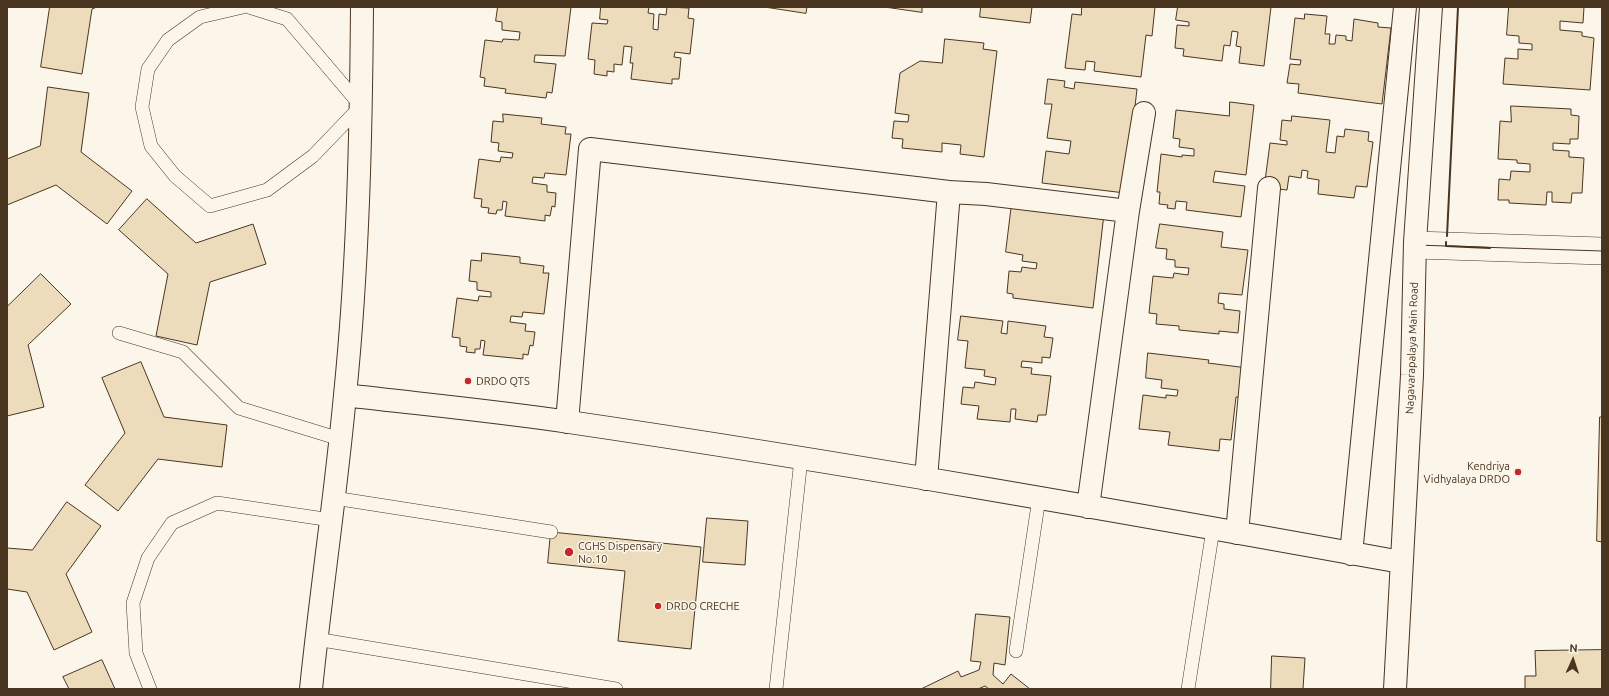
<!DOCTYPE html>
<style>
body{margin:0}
#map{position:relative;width:1609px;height:696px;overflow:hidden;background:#fbf6e9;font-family:Ubuntu,sans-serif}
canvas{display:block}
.frame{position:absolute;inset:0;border:8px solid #4a3520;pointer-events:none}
.north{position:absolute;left:1553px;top:640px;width:40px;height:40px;-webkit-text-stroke:3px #fbf6e9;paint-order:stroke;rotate:3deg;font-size:11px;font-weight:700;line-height:16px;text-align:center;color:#4a3520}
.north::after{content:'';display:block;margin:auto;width:14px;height:18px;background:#4a3520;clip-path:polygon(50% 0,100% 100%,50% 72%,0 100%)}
</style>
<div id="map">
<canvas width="1609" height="696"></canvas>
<div class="frame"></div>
<div class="north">N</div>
</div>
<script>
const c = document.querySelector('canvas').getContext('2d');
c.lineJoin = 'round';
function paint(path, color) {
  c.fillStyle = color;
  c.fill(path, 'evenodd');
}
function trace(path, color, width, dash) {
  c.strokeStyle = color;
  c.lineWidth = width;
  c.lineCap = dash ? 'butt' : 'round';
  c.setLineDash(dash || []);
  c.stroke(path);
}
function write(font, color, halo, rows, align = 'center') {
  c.font = font + ' Ubuntu,sans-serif';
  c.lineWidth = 3;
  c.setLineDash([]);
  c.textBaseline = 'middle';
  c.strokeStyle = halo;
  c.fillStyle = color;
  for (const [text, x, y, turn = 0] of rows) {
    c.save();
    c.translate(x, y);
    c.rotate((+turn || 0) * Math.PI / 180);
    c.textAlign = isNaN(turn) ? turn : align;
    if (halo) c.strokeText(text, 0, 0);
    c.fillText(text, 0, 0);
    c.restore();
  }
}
const building = new Path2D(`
 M50 7H97L92 9 82 74 41 67Z
 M498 7H571L565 56 535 55 534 62 556 64 552 93 547 92 546 98 505 93 506 89 484 86 485 78 480 77 485 40 502 42 503 39 519 40 520 32 502 30V22L496 21Z
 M601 7H649L648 13 654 14 653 29 658 30 659 14 666 15 667 7 689 8 688 18 694 19 690 54 675 52 674 57 681 58 679 79H672V84L631 79 633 63H630L632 47 624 46 622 65 614 64V72L607 71V76L594 74 595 60 588 59 592 23 607 24 608 20 600 19Z
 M765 7H807L806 13Z
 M885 7H922V12Z
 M981 7H1032L1030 23 980 17Z
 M1082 7H1155L1152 36 1146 35 1141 77 1094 71 1095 62 1086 61 1085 70 1065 68 1072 14 1081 15Z
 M1178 7H1271L1264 66 1239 63 1241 47 1236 46 1238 32 1232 31 1230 46 1224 45 1222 61 1183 56 1184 49 1175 48 1177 25 1189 26V22L1176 20Z
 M1509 7H1584L1583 23 1560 21V30L1582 32V36L1594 38 1590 90 1503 84 1505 58 1518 59V49L1532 50V44L1519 43V36L1507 35Z
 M1305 14 1327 16 1325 34H1330L1329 44H1335L1336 35 1346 36V40L1352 41 1354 19 1378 23V27L1391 28 1382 104 1298 93 1299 84 1287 83 1290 64 1300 65 1301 60 1290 59 1295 18 1304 19Z
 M945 39 984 43 983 49 997 51 984 157 960 154 961 145 942 143V152L902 148 903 139 892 138 894 121 908 122 909 115 895 113 900 73 920 61 942 63Z
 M1048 79 1065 81 1064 87 1074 89 1075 82 1137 89 1125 193 1042 183 1046 151 1069 154 1071 141 1047 138 1052 104H1045Z
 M48 87 89 93 81 152 132 191 107 224 56 185 7 205V159L40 146Z
 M1230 102 1254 105 1246 175 1215 171 1213 182 1245 186 1241 217 1186 210 1187 202 1176 201 1175 209 1167 208 1168 205 1159 204 1160 192H1157L1161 154 1182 157V155L1194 156V149L1179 147 1180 139 1173 138 1176 110 1229 116Z
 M1511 106 1571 109V115L1579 116 1578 139H1570V144L1553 143V150L1569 151V157L1584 158 1582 193H1572L1571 203 1552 202V192H1547L1546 205 1509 203V200H1498L1499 179 1510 180 1511 171 1530 172V164L1517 163V160L1498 159 1500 121 1511 122Z
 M503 114 542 118 541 124 566 127 565 134H571L566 175 545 173 544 178 533 177 532 183 547 185V192L556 193 555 207 552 206 550 216 545 215V221L505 216 507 202 503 201 502 210H497L496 214 488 213 489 208 481 207 482 199 474 198 479 159 500 162 501 157 512 158 513 153 498 151 499 143 491 142 493 121 503 122Z
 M1292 116 1330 120 1326 152 1335 153 1337 136 1344 137 1345 129 1369 132 1368 141 1373 142 1367 187 1356 186 1354 198 1318 194 1319 180 1307 178 1308 171 1302 170 1301 178 1289 176 1287 190 1269 188 1265 181 1270 143 1287 145V141L1280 140 1282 120 1291 121Z
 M147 199 196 243 253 224 266 264 210 282 197 345 156 336 168 274 119 230Z
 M1012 203 1104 214 1093 308 1013 298V294L1007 293 1009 271 1021 272 1022 267 1036 269 1037 263 1022 261 1023 255 1006 252Z
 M1160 224 1223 232 1221 247 1248 250 1242 295 1219 293 1218 303 1224 304V309L1240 311 1238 333 1219 331V334L1179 330V326L1156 324 1157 314 1149 313 1153 276 1173 278 1174 273 1188 275 1189 268 1175 267V260L1166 259 1167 249 1156 248Z
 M482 253 520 257V263L544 266 543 273H549L544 314 523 312 522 317 511 316 510 322 526 324 525 331 535 332 533 346 530 345 528 355 523 354V359L483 355 485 341 481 340 480 349H475V353L466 352 467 347 460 346V338L452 337 457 298 478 301 479 296 491 297V292L477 290V282L469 281 471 260 481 261Z
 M41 274 71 304 28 345 44 407 7 416V307Z
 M961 316 1003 321 1001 333 1007 334 1008 321 1046 326 1044 337 1053 338 1050 358 1042 357V363L1022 361 1021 367 1032 368 1031 374 1051 376 1046 415H1038L1037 422 1015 419 1016 409H1011L1010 422 977 419 979 406 961 404 963 387 974 388 975 382 995 385 996 378 984 376 985 370 965 368 968 341 958 340Z
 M1148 353 1209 360 1208 363 1248 368 1245 398 1236 397 1231 440 1220 439 1219 451 1168 445 1170 432 1139 429 1143 395 1166 398V395L1177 396 1178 390 1161 388 1162 380 1146 378Z
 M141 362 164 417 227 425 222 467 158 459 118 511 85 485 125 433 102 378Z
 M1600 417H1602V542L1597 541Z
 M67 502 101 526 66 574 92 632 54 650 27 592 7 589V548L32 550Z
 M707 518 748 521 745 565 703 562Z
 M551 532 701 547 691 649 618 641 625 571 548 563Z
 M976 614 1010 617 1005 665 994 663 993 675 1003 684 1011 674 1030 689H989L985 686 978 689H921L958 671 961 677 979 670 981 662 971 661Z
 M1602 650V689H1525V676H1536L1535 651Z
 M1272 656 1305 658 1303 689H1271Z
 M102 660 115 689H69L63 677Z`);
paint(building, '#ecdcbc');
trace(building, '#4a3520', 1);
const service = new Path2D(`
 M243 7 200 17 168 40 148 69 142 107 151 146 175 176 210 206 267 190 313 156 361 106 287 19 249 7
 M1416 238 1602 244
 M1415 252 1602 258
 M119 333 183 352 239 408 340 439
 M334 498 551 532
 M316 639 616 689
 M1016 651 1039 498
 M150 689 136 653 133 603 148 558 172 523 217 503 331 520
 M776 689 801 459
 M1188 689 1213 529`);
const minor = new Path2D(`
 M949 192 986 194 1128 211 1144 113
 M345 395C420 404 495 411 569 422 847 463 1124 512 1401 562
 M567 422 590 149 949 192 926 479
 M1088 507 1128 211
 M1237 533 1269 188
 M1351 554 1405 7
 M311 689C321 591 336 493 345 395 358 266 361 137 362 7`);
const secondary = new Path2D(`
 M1395 689 1412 375 1415 242 1431 7`);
trace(service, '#4a3520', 14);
trace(minor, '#4a3520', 24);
trace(secondary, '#4a3520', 24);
trace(service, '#fbf6e9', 13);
trace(minor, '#fbf6e9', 22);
trace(secondary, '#fbf6e9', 22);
trace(new Path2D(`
 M1447 236 1458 7
 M1446 242V246L1490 248`), '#4a3520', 2);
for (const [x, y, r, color] of [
 [468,381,4,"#c62828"],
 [1518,472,4,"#c62828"],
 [569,552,5,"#c62828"],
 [658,606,4,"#c62828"]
]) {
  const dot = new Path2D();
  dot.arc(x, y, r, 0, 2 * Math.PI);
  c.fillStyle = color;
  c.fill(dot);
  trace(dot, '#fbf6e9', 1.5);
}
write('11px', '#4a3520', '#fbf6e9', [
 ["Nagavarapalaya Main Road",1412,348,-88]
]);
write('11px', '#4a3520', '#fbf6e9', [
 ["DRDO QTS",476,381],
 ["Kendriya",1510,466,"right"],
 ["Vidhyalaya DRDO",1510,479,"right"],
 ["CGHS Dispensary",578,546],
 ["No.10",578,559],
 ["DRDO CRECHE",666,606]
], 'left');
</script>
